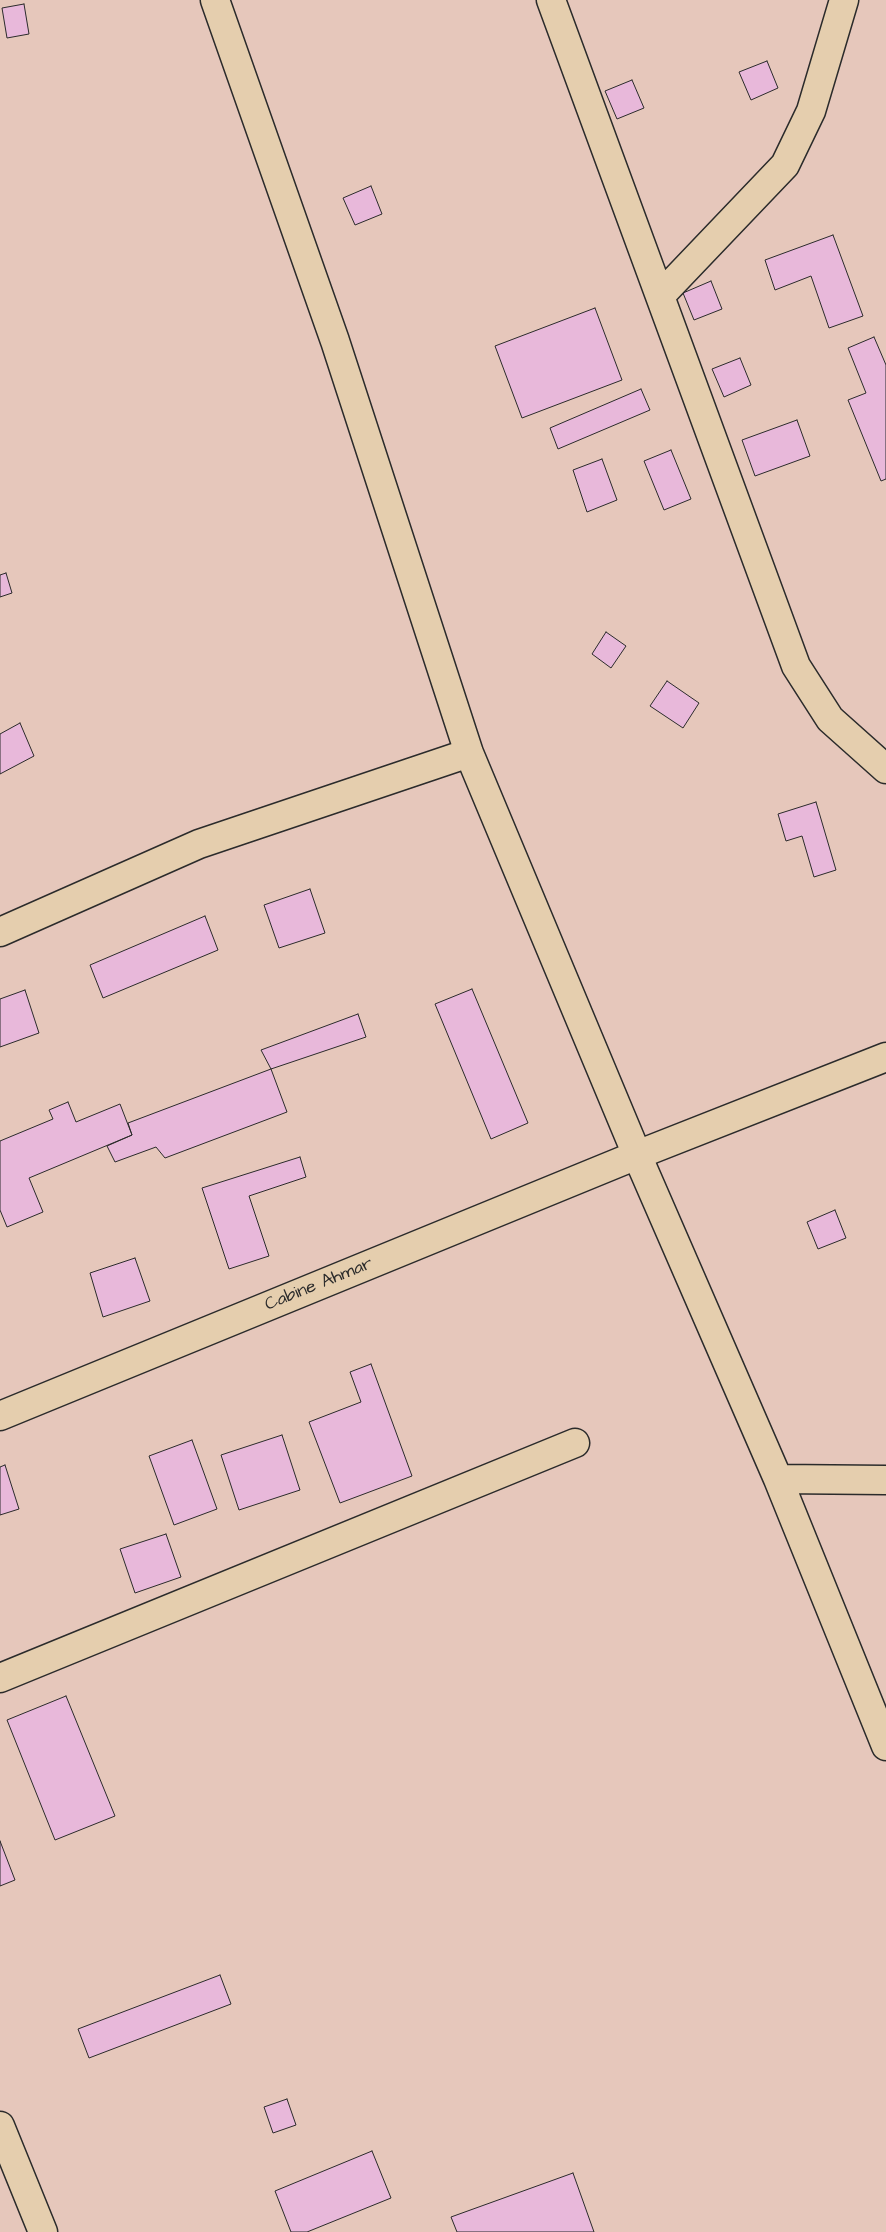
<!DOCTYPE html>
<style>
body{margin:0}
canvas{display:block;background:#e6c7bb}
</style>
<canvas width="886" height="2232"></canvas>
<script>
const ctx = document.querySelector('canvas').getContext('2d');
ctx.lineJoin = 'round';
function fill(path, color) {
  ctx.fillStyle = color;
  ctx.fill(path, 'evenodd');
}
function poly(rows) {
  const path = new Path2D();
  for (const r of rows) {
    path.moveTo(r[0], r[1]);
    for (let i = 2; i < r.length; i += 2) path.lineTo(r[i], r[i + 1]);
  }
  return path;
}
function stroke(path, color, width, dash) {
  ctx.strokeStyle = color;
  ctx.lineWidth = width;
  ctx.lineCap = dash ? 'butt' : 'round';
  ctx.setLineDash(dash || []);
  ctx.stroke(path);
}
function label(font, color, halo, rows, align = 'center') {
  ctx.font = font + ' "Architects Daughter",sans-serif';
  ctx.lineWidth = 4;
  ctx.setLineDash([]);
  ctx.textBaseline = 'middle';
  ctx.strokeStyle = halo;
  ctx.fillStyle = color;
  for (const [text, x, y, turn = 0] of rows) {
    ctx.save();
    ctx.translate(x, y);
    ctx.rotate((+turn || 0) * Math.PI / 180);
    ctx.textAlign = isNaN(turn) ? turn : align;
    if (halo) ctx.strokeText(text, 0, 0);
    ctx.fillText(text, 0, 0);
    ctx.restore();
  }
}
const building = poly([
 [24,4,29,34,7,38,2,8,24,4],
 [767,61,778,88,751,100,739,72,767,61],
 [632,80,644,108,617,119,605,91,632,80],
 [371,186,382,214,355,225,343,198,371,186],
 [833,235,863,316,829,328,811,276,775,290,765,260,833,235],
 [711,281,722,309,694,320,683,293,711,281],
 [595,308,622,380,522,418,495,346,595,308],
 [874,337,886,365,886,479,881,481,848,400,866,393,848,348,874,337],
 [740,358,751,385,724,397,712,369,740,358],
 [641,389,650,410,558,449,550,428,641,389],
 [797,420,810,456,755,476,742,440,797,420],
 [671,450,691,499,664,510,644,461,671,450],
 [602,459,617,500,587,512,573,470,602,459],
 [6,573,12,593,0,597,0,575,6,573],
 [606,632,626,646,611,668,592,654,606,632],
 [667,681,699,703,683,728,650,706,667,681],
 [20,723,34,756,0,774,0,734,20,723],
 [816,802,836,870,814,877,802,836,786,841,778,814,816,802],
 [310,889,325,933,279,948,264,905,310,889],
 [205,916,218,950,103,998,90,965,205,916],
 [472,989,528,1123,491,1139,435,1004,472,989],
 [25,990,39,1033,0,1047,0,999,25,990],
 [358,1014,366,1037,271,1069,261,1050,358,1014],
 [271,1069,287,1112,165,1158,156,1147,115,1162,107,1146,132,1135,128,1123,271,1069],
 [68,1102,76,1122,120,1104,132,1135,29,1178,43,1212,7,1227,0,1210,0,1141,53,1119,49,1110,68,1102],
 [300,1157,306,1177,249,1196,269,1256,229,1269,202,1188,300,1157],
 [835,1210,846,1238,818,1249,807,1222,835,1210],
 [135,1258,150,1301,103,1317,90,1273,135,1258],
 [371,1364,412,1476,340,1503,309,1422,361,1402,350,1372,371,1364],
 [282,1435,300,1490,239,1510,221,1455,282,1435],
 [192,1440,217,1509,174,1525,149,1456,192,1440],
 [5,1465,19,1509,0,1515,0,1467,5,1465],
 [166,1534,181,1577,135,1593,120,1549,166,1534],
 [66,1696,115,1816,55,1840,7,1720,66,1696],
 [0,1841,15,1880,0,1886,0,1841],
 [220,1975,231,2004,89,2058,78,2029,220,1975],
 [287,2099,296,2125,273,2133,264,2107,287,2099],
 [372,2151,391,2198,307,2232,291,2232,275,2191,372,2151],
 [573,2173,594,2232,457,2232,451,2217,573,2173]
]);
fill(building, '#e8b8da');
stroke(building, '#2b2b2b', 1);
const street = poly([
 [215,0,335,341,469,753,637,1155,778,1479,886,1746],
 [551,0,796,666,830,719,886,769],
 [660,296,785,165,811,111,844,0],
 [0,932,199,844,469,753],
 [0,1416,637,1155,886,1057],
 [778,1479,886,1480],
 [0,1678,575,1443],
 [0,2126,43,2232]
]);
stroke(street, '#2b2b2b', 31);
stroke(street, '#e5ceae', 28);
label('18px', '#2b2b2b', '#e5ceae', [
 ["Cabine Ahmar",319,1285,-22]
]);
</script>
